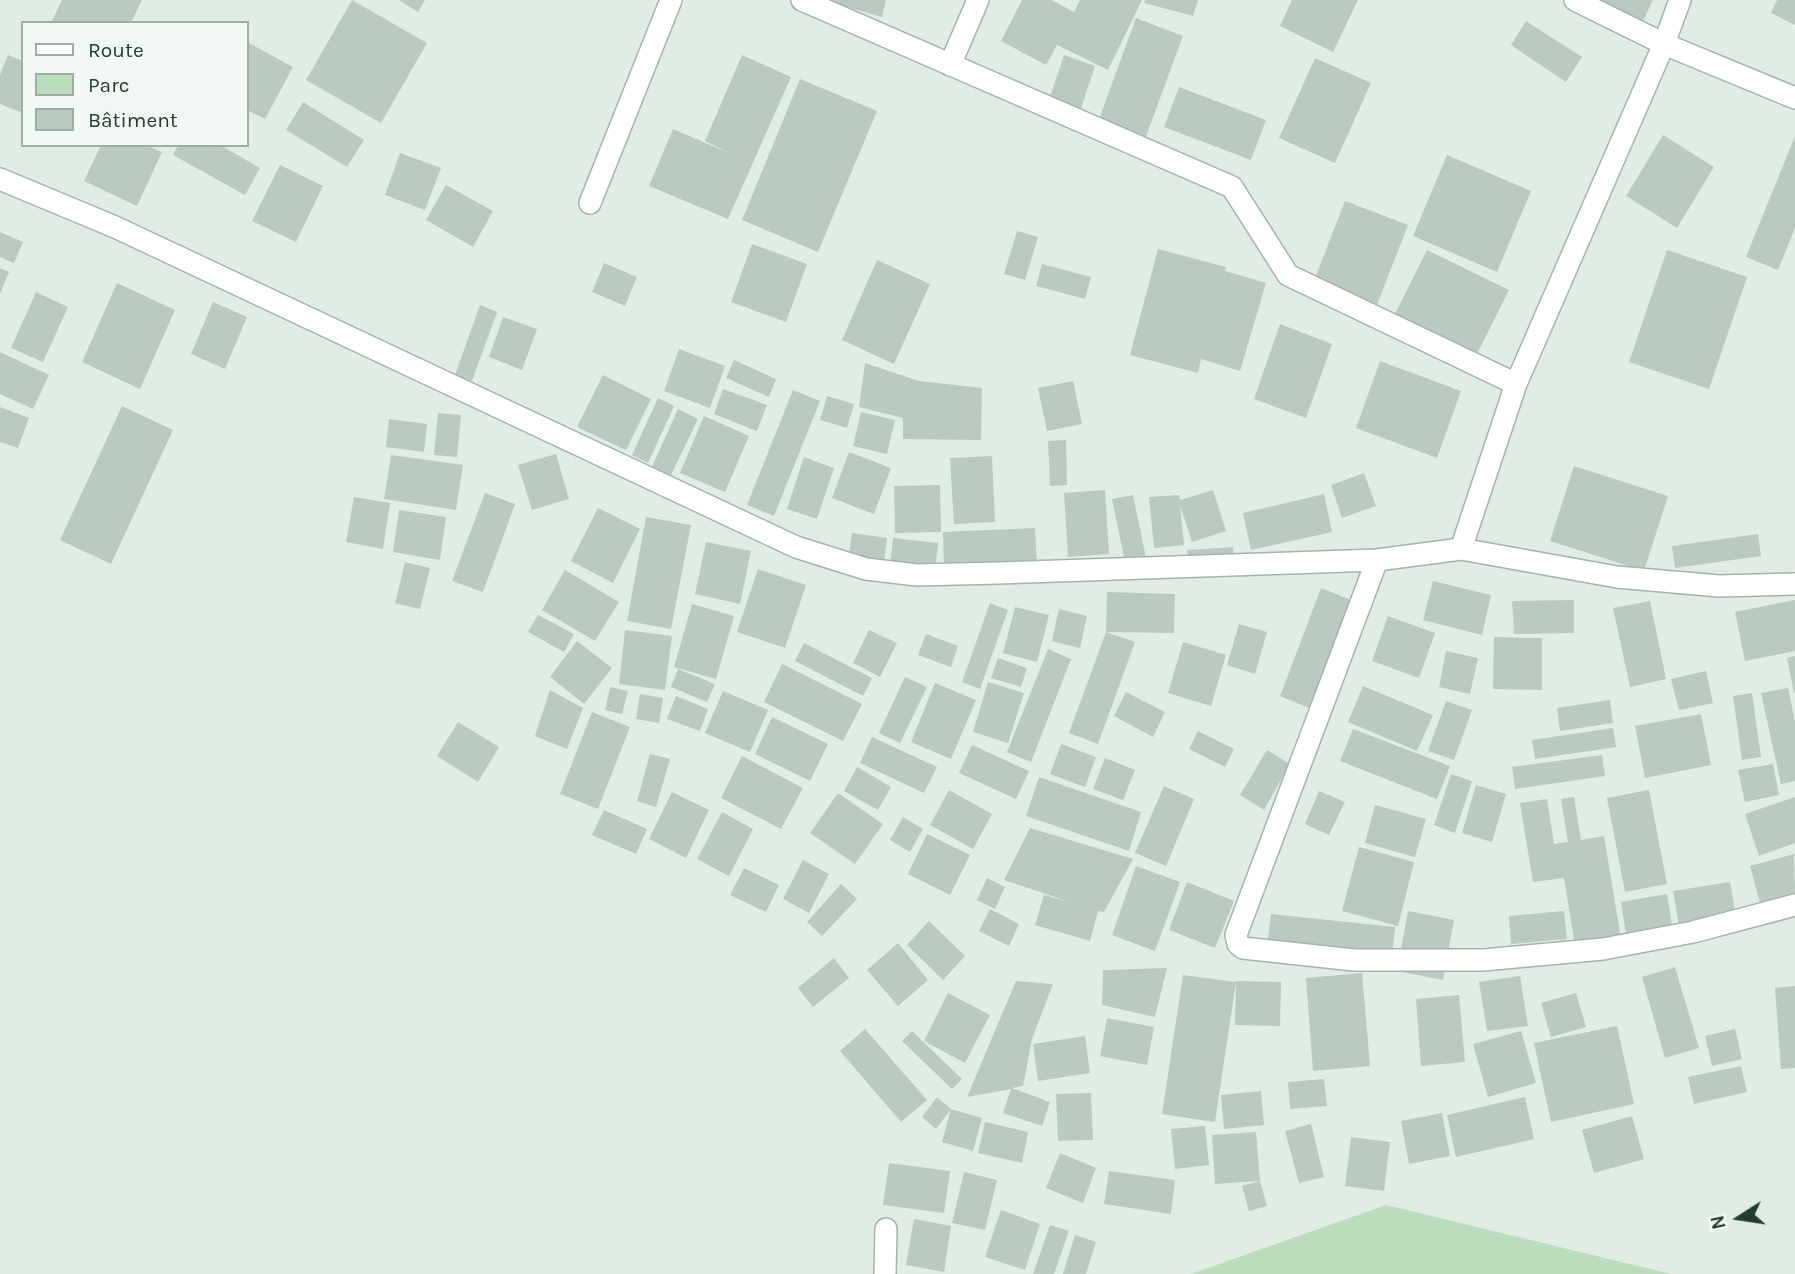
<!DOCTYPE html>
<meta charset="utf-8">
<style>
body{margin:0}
#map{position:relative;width:1795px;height:1274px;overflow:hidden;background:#e1ece5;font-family:Karla,sans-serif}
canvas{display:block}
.legend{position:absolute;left:21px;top:21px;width:228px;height:126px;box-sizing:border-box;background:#f2f8f4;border:2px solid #9fada6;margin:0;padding:9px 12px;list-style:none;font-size:21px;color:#223d30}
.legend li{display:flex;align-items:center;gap:14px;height:35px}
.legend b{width:35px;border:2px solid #9fada6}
.north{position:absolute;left:1704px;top:1183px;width:70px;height:70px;-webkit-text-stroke:5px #f2f8f4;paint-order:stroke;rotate:258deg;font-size:19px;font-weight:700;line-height:28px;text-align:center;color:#223d30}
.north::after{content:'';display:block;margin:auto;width:24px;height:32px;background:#223d30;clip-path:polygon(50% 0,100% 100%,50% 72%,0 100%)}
</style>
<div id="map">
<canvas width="1795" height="1274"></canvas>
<ul class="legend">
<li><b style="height:9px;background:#fff"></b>Route</li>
<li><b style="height:19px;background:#baddbc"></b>Parc</li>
<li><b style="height:19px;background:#bacac0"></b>Bâtiment</li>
</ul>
<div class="north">N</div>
</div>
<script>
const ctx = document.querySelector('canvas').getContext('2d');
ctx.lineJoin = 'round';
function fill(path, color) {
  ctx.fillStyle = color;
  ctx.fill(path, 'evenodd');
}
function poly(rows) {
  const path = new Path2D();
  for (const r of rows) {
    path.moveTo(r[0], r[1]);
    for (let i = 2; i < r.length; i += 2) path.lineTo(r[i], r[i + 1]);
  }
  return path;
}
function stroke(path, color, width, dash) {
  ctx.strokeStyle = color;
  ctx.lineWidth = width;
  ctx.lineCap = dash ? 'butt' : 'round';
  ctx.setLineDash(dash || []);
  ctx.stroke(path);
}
fill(poly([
 [1386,1205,1671,1274,1191,1274]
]), '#baddbc');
fill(poly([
 [62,0,142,0,131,23,51,23],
 [352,0,427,43,381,123,306,80],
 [399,0,425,0,418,12],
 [833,0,886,0,882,17,833,3],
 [1022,0,1051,0,1074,12,1080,0,1142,0,1108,70,1057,45,1046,65,1001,41],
 [1145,0,1198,0,1193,16,1144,3],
 [1292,0,1358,0,1333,52,1280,26],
 [1588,0,1653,0,1641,25],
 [1777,0,1795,0,1795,25,1771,13],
 [1136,18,1183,36,1145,139,1098,122],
 [1526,21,1582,57,1566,82,1511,45],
 [247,42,293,67,265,119,247,110],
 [8,55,23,61,23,113,0,104,0,75],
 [742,55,791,77,728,219,649,186,673,129,731,154,705,141],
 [1064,55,1095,66,1078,117,1047,106],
 [1315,58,1371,83,1335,163,1279,138],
 [800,79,877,111,818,252,742,220],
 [1179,87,1266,120,1251,160,1164,127],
 [303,102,364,140,347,167,286,130],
 [1663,135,1714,167,1677,228,1626,196],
 [1795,136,1795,228,1778,270,1746,257],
 [101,145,146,145,162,152,137,206,84,181],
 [178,145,220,145,260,168,245,195,173,155],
 [400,153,441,168,425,210,385,195],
 [1447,155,1531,191,1497,272,1413,236],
 [280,165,323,186,296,242,252,221],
 [446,185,493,211,473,247,426,220],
 [1345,201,1408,225,1375,310,1312,286],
 [1017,231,1038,237,1025,280,1004,274],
 [0,232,23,242,14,263,0,257],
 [752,244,807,264,786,322,731,302],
 [1158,249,1226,267,1225,271,1266,283,1240,371,1201,359,1198,373,1130,355],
 [1427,250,1509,290,1476,356,1394,316],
 [1667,250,1747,277,1709,389,1629,362],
 [877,260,930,284,894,364,842,340],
 [604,263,637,277,625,306,592,292],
 [1042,264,1091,277,1085,299,1036,286],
 [0,268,9,272,0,294],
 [117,283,175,310,140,389,82,362],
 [36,292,68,307,43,362,11,348],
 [213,302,247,317,225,369,191,354],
 [480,305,497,312,472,381,455,375],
 [503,317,537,329,522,370,489,357],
 [1280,324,1332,344,1306,418,1254,399],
 [679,349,725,366,710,408,664,391],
 [0,352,49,375,33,409,0,394],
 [734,360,776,379,769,397,726,378],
 [1380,361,1461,391,1437,458,1356,428],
 [865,363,919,381,982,388,981,440,903,439,903,418,859,407],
 [603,375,651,399,626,450,577,427],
 [1073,381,1082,424,1047,431,1038,388],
 [723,389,767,405,757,431,714,414],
 [793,390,820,401,774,516,747,505],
 [827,396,854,404,847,428,820,420],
 [658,398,674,406,648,463,632,455],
 [122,406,173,430,111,564,60,540],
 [0,407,29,418,18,448,0,442],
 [678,409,698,419,670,477,652,467],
 [861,412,895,420,887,454,853,446],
 [438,413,461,415,457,457,434,455],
 [704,416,749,436,725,492,680,473],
 [389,419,427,424,424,452,386,447],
 [1066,440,1067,485,1050,486,1048,441],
 [849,452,891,468,874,514,832,498],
 [556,454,569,499,532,510,518,465],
 [391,455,463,465,456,510,384,499],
 [992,456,995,522,954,524,950,458],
 [804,457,834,468,817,519,787,509],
 [1574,466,1668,496,1644,571,1550,541],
 [1364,473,1376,506,1342,518,1331,485],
 [940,485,941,532,895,533,894,486],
 [1105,490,1109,554,1068,557,1064,493],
 [1213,490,1226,531,1192,542,1180,505,1184,545,1154,548,1149,497,1179,495,1180,500],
 [485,493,515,504,483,592,452,581],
 [1324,494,1332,532,1251,550,1243,513],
 [1133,495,1146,558,1125,562,1112,499],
 [354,497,390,503,383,549,346,542],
 [598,508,640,529,613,583,571,561],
 [399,510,446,517,440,560,393,552],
 [646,517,691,525,671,629,627,621],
 [1035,528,1037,564,944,568,943,532],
 [852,533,887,538,882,575,847,570],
 [1758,534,1761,556,1675,568,1672,546],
 [893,538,938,543,934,582,889,577],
 [706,542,751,551,740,604,695,594],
 [1233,547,1234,568,1189,571,1187,550],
 [405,562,430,568,420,609,395,603],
 [758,569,806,585,785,648,737,632],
 [565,570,619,602,595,641,542,610],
 [1433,581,1491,595,1482,635,1423,620],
 [1321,588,1361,604,1319,712,1280,696],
 [1107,592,1175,594,1174,633,1106,632],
 [1574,600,1574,633,1514,634,1512,601],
 [1795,600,1795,651,1745,661,1735,612],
 [1650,601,1666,679,1630,687,1613,608],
 [990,603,1008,610,980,689,962,682],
 [692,604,734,616,716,679,674,667],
 [1015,607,1049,615,1037,662,1003,653],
 [1059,609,1087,616,1080,648,1052,641],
 [538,615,574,634,564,652,528,632],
 [1388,616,1435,633,1419,678,1372,661],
 [1239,624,1267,632,1255,674,1227,665],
 [625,630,672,636,665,690,619,684],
 [869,630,897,643,880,677,853,663],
 [1106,632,1135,642,1098,744,1069,733],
 [926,634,958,646,951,667,918,655],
 [1494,637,1542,638,1542,690,1493,689],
 [577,641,612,668,584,704,550,677],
 [1183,642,1226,655,1211,706,1168,693],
 [804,643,872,678,863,696,795,661],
 [1048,649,1071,659,1031,762,1007,752],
 [1446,651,1478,658,1470,694,1439,687],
 [1795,656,1795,692,1794,693,1787,658],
 [998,658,1027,668,1021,687,991,678],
 [782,664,862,704,843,741,764,702],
 [678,669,715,684,707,702,671,687],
 [1706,671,1713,703,1679,710,1671,679],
 [905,677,927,687,900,743,879,733],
 [988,682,1024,693,1008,743,973,732],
 [935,683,976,700,951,759,911,742],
 [1363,686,1433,715,1417,751,1348,722],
 [610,687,628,691,622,714,605,710],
 [1788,688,1795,721,1795,781,1781,784,1761,693],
 [550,690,583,708,567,749,535,736],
 [723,691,768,710,750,752,705,733],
 [1126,692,1165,712,1153,737,1114,716],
 [1752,693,1761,757,1742,760,1733,696],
 [640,694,663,698,659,723,636,719],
 [676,696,708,709,700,731,667,719],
 [1610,700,1613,723,1560,731,1557,708],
 [1446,701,1472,710,1454,760,1428,751],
 [592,712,630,727,598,809,560,794],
 [1701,714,1711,765,1645,778,1635,726],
 [772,717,828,744,810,781,755,754],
 [458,722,499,747,478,782,437,756],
 [1613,728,1616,747,1535,759,1532,740],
 [1353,729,1450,766,1437,799,1340,761],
 [1198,731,1234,749,1225,767,1189,749],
 [872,737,937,767,924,793,860,763],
 [1061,744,1096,757,1085,787,1050,774],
 [972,745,1029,771,1016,799,959,773],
 [1267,750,1290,764,1264,810,1240,795],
 [650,754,670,759,656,807,637,801],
 [1602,755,1605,776,1515,789,1512,767],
 [742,756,803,788,781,829,721,798],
 [1105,758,1135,770,1123,800,1093,789],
 [1773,764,1779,795,1745,802,1738,770],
 [857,767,891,787,878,810,844,791],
 [1451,774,1472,781,1455,833,1434,825],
 [1039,777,1141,812,1129,851,1026,816],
 [1476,785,1506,794,1492,842,1462,833],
 [1164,786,1194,799,1166,866,1135,853],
 [949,790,992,814,973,849,930,825],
 [1649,790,1667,884,1625,892,1607,798],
 [1319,791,1345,802,1329,835,1305,824],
 [672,792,709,810,686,858,649,839],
 [838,793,883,824,855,864,810,833],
 [1574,797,1581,840,1604,836,1621,939,1575,946,1564,878,1533,882,1520,803,1547,799,1554,844,1568,842,1561,799],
 [1795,797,1795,843,1759,856,1745,814],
 [1375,805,1426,819,1415,857,1365,843],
 [604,810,647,829,636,854,592,835],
 [722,812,753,829,729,876,697,859],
 [903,817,923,829,910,852,890,840],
 [1030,828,1133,859,1104,912,1098,911,1090,941,1035,925,1044,895,1070,902,1004,880],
 [927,834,970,855,950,895,908,874],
 [1359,847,1414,862,1398,926,1342,911],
 [1794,854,1795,894,1760,903,1750,866],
 [803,860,829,874,809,913,783,899],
 [1136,866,1180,882,1155,951,1112,935],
 [744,868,779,885,766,912,730,895],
 [987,878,1005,887,995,909,977,900],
 [1187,882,1234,901,1215,948,1169,930],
 [1730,882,1737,922,1680,932,1673,891],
 [841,884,857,899,822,936,807,922],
 [1667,894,1673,932,1627,940,1621,902],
 [990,909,1019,924,1009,946,979,931],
 [1408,911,1454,920,1443,980,1397,971],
 [1564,911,1567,939,1511,944,1509,916],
 [1271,914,1395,927,1391,967,1266,954],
 [929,921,965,956,943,980,907,945],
 [898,943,928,980,898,1006,867,970],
 [834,958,849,978,813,1007,798,988],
 [1675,967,1699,1048,1665,1058,1642,977],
 [1167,968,1155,1017,1102,1005,1103,970],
 [1362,973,1370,1066,1313,1071,1306,978],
 [1183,975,1236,982,1215,1122,1162,1114],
 [1520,976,1528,1026,1487,1031,1479,982],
 [1016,981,1053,984,1032,1039,1023,1086,1012,1088,1050,1102,1042,1126,1003,1113,1011,1089,967,1097],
 [1236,981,1281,982,1280,1026,1235,1025],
 [1795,986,1795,1068,1781,1069,1775,988],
 [948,993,990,1015,965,1063,924,1041],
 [1576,993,1586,1027,1551,1037,1541,1003],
 [1459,995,1465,1062,1421,1066,1416,999],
 [1107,1018,1154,1027,1147,1065,1100,1056],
 [1617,1026,1634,1104,1551,1122,1534,1043],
 [865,1029,927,1100,901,1122,840,1051],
 [1735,1029,1742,1059,1712,1066,1705,1036],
 [912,1031,962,1079,952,1089,902,1041],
 [1521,1031,1536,1083,1488,1097,1473,1044],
 [1085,1036,1090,1073,1038,1081,1033,1044],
 [1741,1066,1747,1092,1694,1104,1688,1077],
 [1324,1079,1327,1106,1290,1109,1288,1082],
 [1261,1091,1264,1125,1224,1129,1221,1095],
 [1091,1093,1093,1140,1058,1141,1056,1094],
 [937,1097,951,1109,982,1118,973,1151,942,1142,951,1109,936,1129,922,1117],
 [1525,1097,1534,1139,1456,1157,1447,1115],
 [1442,1113,1450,1156,1409,1164,1401,1121],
 [1632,1116,1644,1159,1594,1173,1582,1130],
 [985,1122,1028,1132,1022,1163,978,1153],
 [1311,1124,1324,1177,1299,1183,1285,1131],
 [1205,1126,1209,1165,1175,1169,1171,1129],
 [1256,1132,1260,1181,1215,1184,1212,1135],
 [1351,1137,1390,1142,1384,1191,1345,1186],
 [1060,1153,1096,1168,1083,1203,1046,1188],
 [889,1163,950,1171,944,1213,883,1205],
 [1109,1171,1175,1180,1171,1214,1104,1204],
 [964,1172,997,1180,985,1230,952,1223],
 [1260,1181,1267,1206,1249,1211,1242,1186],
 [1001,1210,1040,1224,1025,1270,985,1257],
 [914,1219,951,1226,944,1272,906,1265],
 [1050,1225,1069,1231,1054,1274,1033,1274],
 [1075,1235,1096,1242,1086,1274,1063,1274]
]), '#bacac0');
const minor = poly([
 [802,0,1232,187,1288,275,1516,384],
 [1575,0,1664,44,1795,98],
 [950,65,978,0],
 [0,179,115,227,796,547,866,569,917,575,999,573,1377,560,1461,549,1617,577,1719,586,1795,584],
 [590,203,671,0],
 [1461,549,1516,384,1664,44,1680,0],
 [1377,560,1236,935,1238,944,1243,948,1354,960,1483,960,1603,949,1693,932,1795,905],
 [885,1274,886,1229]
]);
stroke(minor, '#a4b4ab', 24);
stroke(minor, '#fff', 21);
</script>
